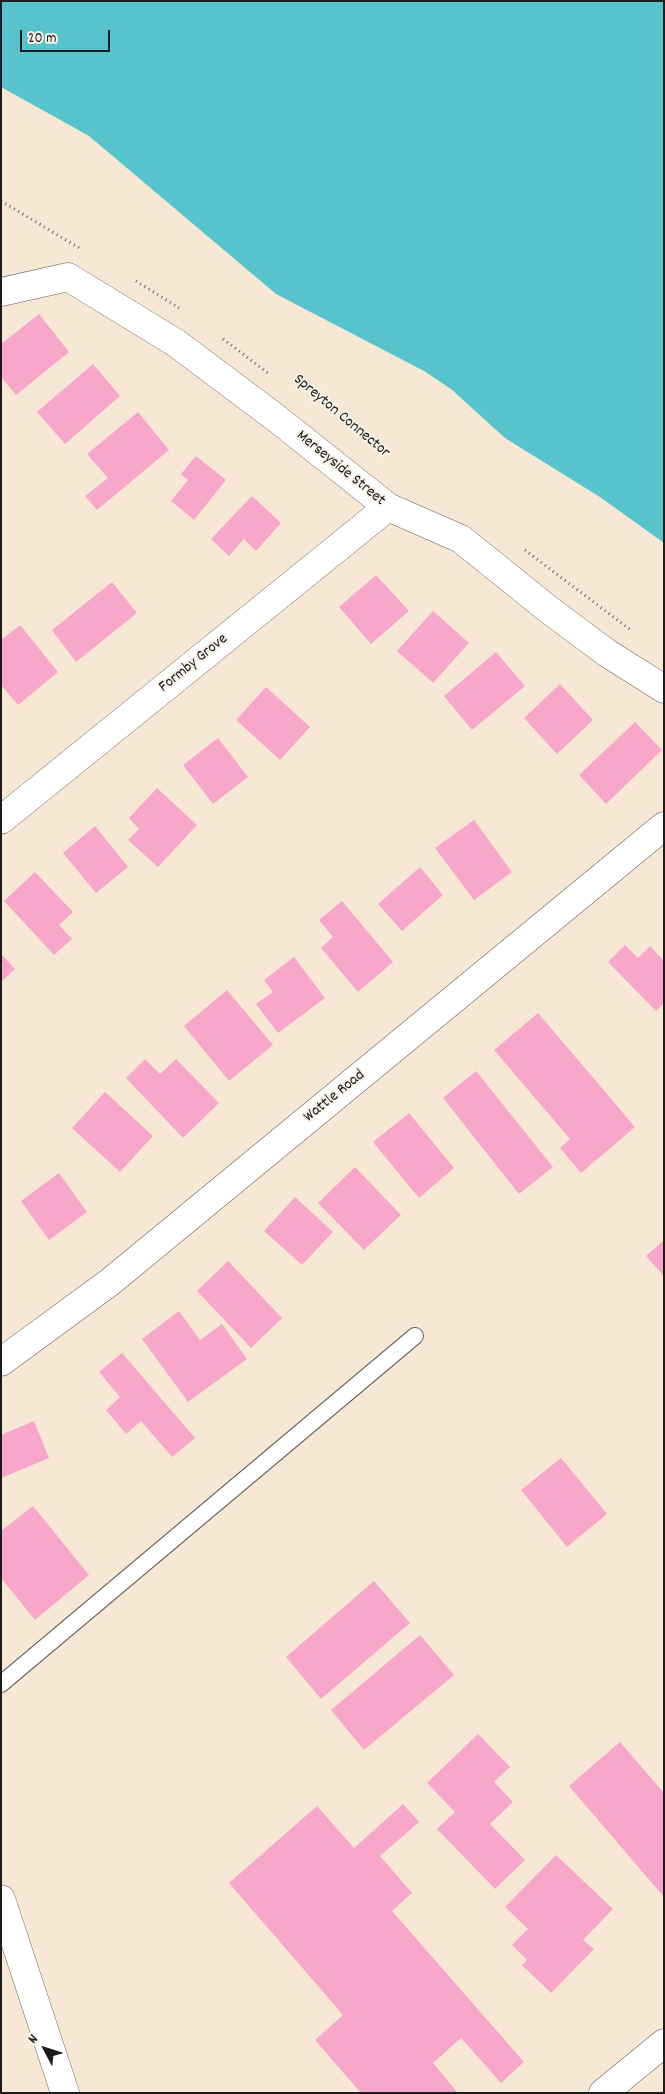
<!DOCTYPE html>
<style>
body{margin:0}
#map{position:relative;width:665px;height:2094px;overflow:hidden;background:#f6e8d5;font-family:Dekko,sans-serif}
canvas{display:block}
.frame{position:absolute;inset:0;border:2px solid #1c1c1c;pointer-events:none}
.north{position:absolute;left:20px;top:2024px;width:50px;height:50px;-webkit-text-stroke:4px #f7f3e8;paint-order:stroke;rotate:310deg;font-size:14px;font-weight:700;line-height:20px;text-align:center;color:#1c1c1c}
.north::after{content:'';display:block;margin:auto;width:18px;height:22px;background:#1c1c1c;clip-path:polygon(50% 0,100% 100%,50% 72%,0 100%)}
.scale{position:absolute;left:20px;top:30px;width:90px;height:22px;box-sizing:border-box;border:2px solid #1c1c1c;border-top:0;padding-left:6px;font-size:15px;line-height:18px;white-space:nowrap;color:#1c1c1c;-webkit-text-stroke:4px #f7f3e8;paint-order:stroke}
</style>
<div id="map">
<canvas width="665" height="2094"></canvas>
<div class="frame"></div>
<div class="north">N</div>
<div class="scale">20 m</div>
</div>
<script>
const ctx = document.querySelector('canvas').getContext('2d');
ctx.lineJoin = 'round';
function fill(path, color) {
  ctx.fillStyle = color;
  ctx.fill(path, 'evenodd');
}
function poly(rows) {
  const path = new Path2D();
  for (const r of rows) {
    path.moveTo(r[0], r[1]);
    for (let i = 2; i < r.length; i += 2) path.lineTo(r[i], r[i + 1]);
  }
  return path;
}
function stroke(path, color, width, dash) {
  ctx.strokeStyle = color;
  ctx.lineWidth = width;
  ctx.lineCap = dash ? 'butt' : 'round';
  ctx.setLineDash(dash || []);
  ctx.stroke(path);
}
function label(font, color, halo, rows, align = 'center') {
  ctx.font = font + ' Dekko,sans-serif';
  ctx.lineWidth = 4;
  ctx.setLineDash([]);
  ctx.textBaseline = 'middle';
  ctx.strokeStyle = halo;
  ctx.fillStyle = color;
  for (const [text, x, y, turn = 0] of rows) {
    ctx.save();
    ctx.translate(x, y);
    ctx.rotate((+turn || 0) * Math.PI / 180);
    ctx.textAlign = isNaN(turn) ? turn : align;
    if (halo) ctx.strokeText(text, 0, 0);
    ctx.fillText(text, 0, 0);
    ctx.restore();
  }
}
fill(poly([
 [1,1,664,1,664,543,600,497,505,438,451,389,424,371,276,294,89,136,1,87]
]), '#57c4cd');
fill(poly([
 [39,314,69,352,16,395,1,377,1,344],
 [93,364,120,396,65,444,37,412],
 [138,412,169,450,97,510,85,496,108,478,87,454],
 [196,456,226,480,194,520,171,501,188,480,181,474],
 [252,496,281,523,256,551,244,539,229,556,211,539],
 [376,575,409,611,371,644,339,607],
 [112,582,137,613,76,662,52,630],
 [433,611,469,643,433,683,397,651],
 [20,625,58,672,18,705,1,685,1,640],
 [496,652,525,686,472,730,444,696],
 [560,684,593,720,557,754,524,718],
 [266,687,310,727,280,760,236,720],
 [635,722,662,750,606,804,579,775],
 [218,738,248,777,213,804,183,765],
 [157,788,197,825,158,867,128,840,139,829,129,818],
 [474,820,512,872,474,900,435,848],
 [95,826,128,867,96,893,63,853],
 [420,867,443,895,402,931,378,904],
 [35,872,73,912,59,925,72,939,54,955,4,901],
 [342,901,393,962,358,992,321,948,333,937,319,920],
 [625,945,638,958,650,946,664,961,664,1003,656,1011,608,962],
 [1,954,15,969,1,982],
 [294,957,325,998,278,1033,256,1004,273,992,264,980],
 [227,990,273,1045,229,1081,184,1026],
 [538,1013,635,1127,581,1173,560,1148,570,1139,494,1050],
 [145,1059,160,1074,176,1059,219,1103,183,1138,126,1078],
 [476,1071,553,1167,519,1194,443,1098],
 [105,1092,153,1136,120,1172,72,1128],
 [409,1113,454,1168,419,1198,373,1142],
 [355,1167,401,1215,364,1250,318,1203],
 [59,1173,87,1212,49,1240,21,1201],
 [295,1197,333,1232,302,1265,264,1231],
 [664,1240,664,1276,646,1256],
 [228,1261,282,1318,251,1348,197,1291],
 [179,1311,200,1340,222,1324,247,1359,188,1402,142,1339],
 [122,1353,195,1438,172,1457,141,1421,126,1434,106,1410,120,1397,99,1372],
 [34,1421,49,1458,1,1478,1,1435],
 [561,1458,607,1514,567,1547,521,1490],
 [33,1506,89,1575,35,1620,1,1578,1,1531],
 [374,1581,410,1623,321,1699,286,1657],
 [420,1635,454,1675,364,1750,331,1710],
 [478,1734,510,1767,494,1782,513,1802,490,1824,525,1860,495,1889,437,1829,455,1812,427,1783],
 [620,1742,664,1793,664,1897,569,1786],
 [403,1804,419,1822,380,1856,412,1893,392,1911,524,2062,501,2083,461,2038,433,2063,458,2093,361,2093,315,2040,343,2015,229,1883,317,1806,354,1848],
 [556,1855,613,1909,583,1940,594,1949,551,1993,522,1965,527,1960,512,1945,528,1929,505,1907]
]), '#f8a7cb');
const lane = poly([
 [1,1684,415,1336]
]);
const street = poly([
 [1,292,68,277,176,343,276,418,388,507,461,539,548,609,607,653,664,689],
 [1,820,388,507],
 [1,1362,110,1282,664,826],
 [603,2093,664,2043]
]);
const secondary = poly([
 [1,1899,65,2093]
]);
stroke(lane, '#68635d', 18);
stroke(street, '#68635d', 29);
stroke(secondary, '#68635d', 29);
stroke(poly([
 [1,201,81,249],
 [136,281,179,308],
 [223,339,268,373],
 [525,550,632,631]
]), '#68635d', 3, [1, 4]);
stroke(lane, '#fff', 16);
stroke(street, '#fff', 28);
stroke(secondary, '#fff', 28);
label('16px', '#1c1c1c', '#f7f3e8', [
 ["Spreyton Connector",341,417,40],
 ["Merseyside Street",340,469,39],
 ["Formby Grove",194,664,-39],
 ["Wattle Road",335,1097,-39]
]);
</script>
